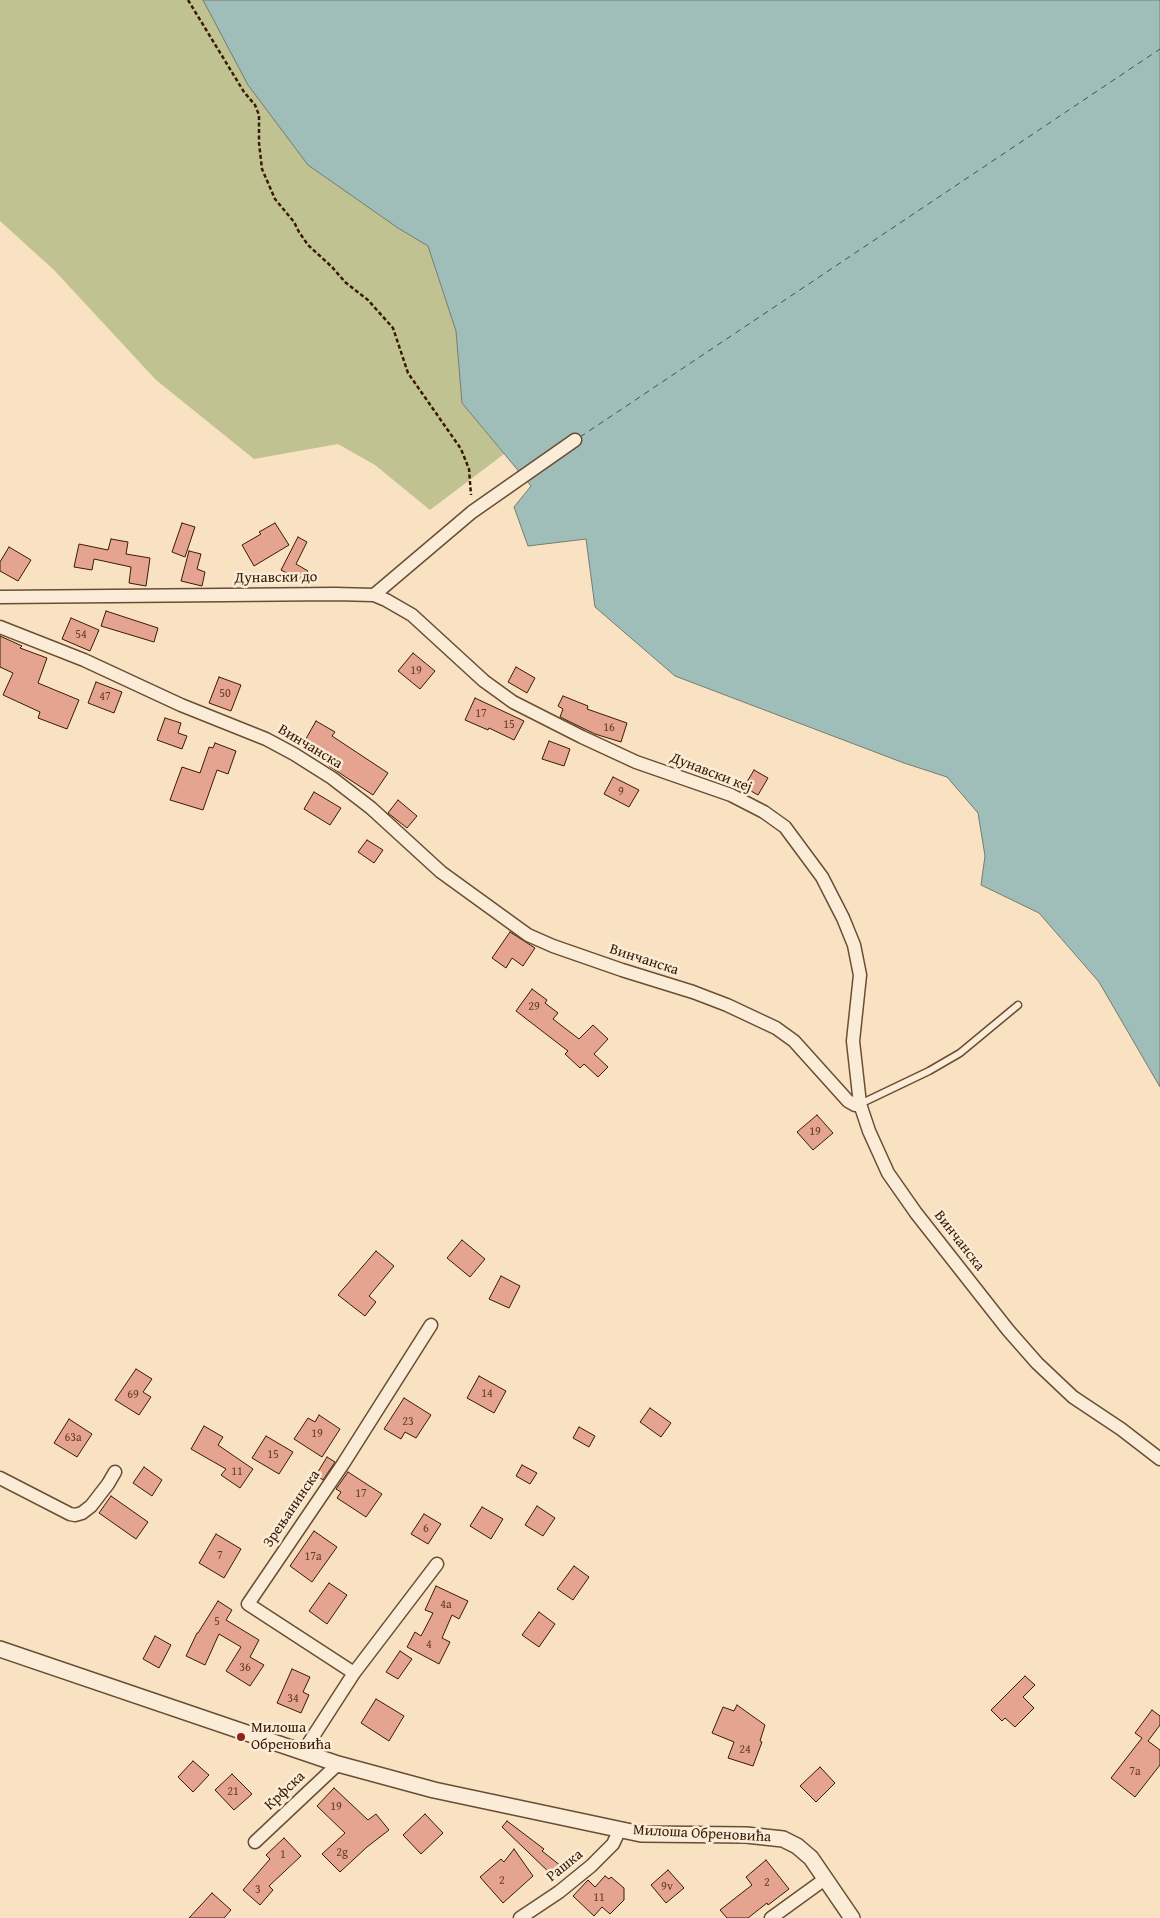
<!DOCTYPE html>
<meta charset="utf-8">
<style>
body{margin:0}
canvas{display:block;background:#f9e2c1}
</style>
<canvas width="1160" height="1918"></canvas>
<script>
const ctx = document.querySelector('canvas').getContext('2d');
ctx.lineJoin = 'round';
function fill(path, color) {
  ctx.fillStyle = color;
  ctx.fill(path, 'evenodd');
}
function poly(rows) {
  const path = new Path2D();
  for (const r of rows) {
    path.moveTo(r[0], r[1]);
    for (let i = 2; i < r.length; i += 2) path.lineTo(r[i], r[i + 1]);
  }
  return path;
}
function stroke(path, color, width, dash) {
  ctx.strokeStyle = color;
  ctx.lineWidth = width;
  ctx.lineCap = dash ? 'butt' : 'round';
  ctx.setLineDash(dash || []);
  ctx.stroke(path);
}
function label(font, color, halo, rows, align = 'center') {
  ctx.font = font + ' "Gentium Book Plus",serif';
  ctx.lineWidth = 5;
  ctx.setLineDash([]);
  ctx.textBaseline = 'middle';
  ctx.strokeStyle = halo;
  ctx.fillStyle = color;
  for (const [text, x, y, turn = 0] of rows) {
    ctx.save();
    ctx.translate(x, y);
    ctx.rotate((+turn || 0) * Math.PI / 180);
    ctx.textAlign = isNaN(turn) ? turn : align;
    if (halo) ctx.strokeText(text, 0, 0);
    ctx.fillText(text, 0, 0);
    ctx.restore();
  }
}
fill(poly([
 [0,0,205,0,428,246,456,331,462,403,504,454,430,510,375,465,338,444,254,459,156,380,54,270,0,221]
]), '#c0c291');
const water = poly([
 [203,0,1160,0,1160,1087,1099,982,1039,913,981,885,985,856,978,813,947,777,904,763,675,676,595,607,586,539,528,546,514,507,531,486,462,403,456,331,428,246,398,228,308,165,248,85,203,0]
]);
fill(water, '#9fbdb9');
stroke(water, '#767c71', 1);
stroke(poly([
 [580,437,1160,49]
]), '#584c3b', 1, [6, 5]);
const building = poly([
 [182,523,195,527,185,557,172,552,182,523],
 [275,523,289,545,254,566,242,545,261,534,259,532,275,523],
 [298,537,307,542,296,564,308,571,302,581,281,570,298,537],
 [111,539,128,542,126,554,150,558,146,586,129,583,131,567,94,559,92,570,74,567,79,544,108,550,111,539],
 [9,547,31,560,18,581,0,571,0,562,9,547],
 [189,551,201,554,197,569,205,572,202,586,181,581,189,551],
 [106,611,158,628,154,642,101,626,106,611],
 [71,618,99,630,90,651,62,639,71,618],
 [0,636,22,646,20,648,47,658,38,683,79,700,67,729,38,718,40,712,3,695,13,673,0,667,0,636],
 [413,653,435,671,420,689,398,671,413,653],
 [516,667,535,678,527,693,508,682,516,667],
 [219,677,241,685,231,711,209,703,219,677],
 [96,682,122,692,114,713,88,703,96,682],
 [563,696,588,706,587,709,627,723,621,742,595,734,560,717,563,709,558,706,563,696],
 [475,698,524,721,514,740,489,728,488,730,465,720,475,698],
 [165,718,181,723,178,733,187,736,182,749,157,740,165,718],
 [316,721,335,732,332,736,388,773,373,795,329,766,332,762,303,744,316,721],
 [549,741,570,749,564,766,542,759,549,741],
 [215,743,236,751,228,774,217,770,203,810,170,800,182,767,200,773,209,747,213,748,215,743],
 [754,770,768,778,758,795,744,787,754,770],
 [613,777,639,790,629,807,604,794,613,777],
 [314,792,341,808,330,825,304,809,314,792],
 [398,800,417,816,407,828,388,813,398,800],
 [367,840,383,850,374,863,358,852,367,840],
 [510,932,535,948,523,966,512,958,506,968,492,958,510,932],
 [532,989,547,1000,545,1003,558,1013,553,1019,579,1039,593,1025,608,1039,594,1054,608,1067,598,1077,584,1064,580,1068,565,1054,568,1051,516,1011,532,989],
 [817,1115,833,1133,813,1150,797,1132,817,1115],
 [462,1240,485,1259,470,1277,447,1258,462,1240],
 [376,1251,394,1266,369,1296,376,1302,365,1316,338,1295,376,1251],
 [501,1276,520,1286,509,1308,489,1299,501,1276],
 [136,1369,152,1379,143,1392,151,1397,139,1415,115,1400,136,1369],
 [479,1376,506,1391,494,1413,467,1398,479,1376],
 [404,1398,431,1415,416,1438,405,1432,401,1439,384,1429,404,1398],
 [650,1408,671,1423,661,1437,640,1422,650,1408],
 [319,1415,340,1429,322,1457,294,1439,308,1418,315,1422,319,1415],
 [69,1419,92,1434,77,1457,54,1443,69,1419],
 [204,1426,223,1437,218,1445,253,1469,240,1488,221,1475,226,1469,191,1449,204,1426],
 [579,1427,595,1436,589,1447,573,1438,579,1427],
 [266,1436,293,1452,279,1474,252,1458,266,1436],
 [327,1457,335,1462,323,1480,316,1475,327,1457],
 [522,1465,537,1473,530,1484,516,1476,522,1465],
 [144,1467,162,1480,152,1496,133,1483,144,1467],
 [348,1472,382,1494,366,1517,337,1498,341,1492,336,1489,348,1472],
 [111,1496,148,1522,136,1539,99,1513,111,1496],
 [537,1506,555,1518,543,1536,525,1525,537,1506],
 [482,1507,503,1519,491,1539,470,1526,482,1507],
 [424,1514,441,1524,428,1544,411,1534,424,1514],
 [314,1531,337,1547,312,1582,290,1566,314,1531],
 [216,1534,241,1549,224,1578,199,1563,216,1534],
 [574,1566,589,1577,573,1600,557,1589,574,1566],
 [329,1583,347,1595,327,1624,309,1611,329,1583],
 [436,1586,468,1601,459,1619,452,1615,442,1638,450,1642,439,1664,407,1647,415,1632,421,1636,433,1613,425,1610,436,1586],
 [218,1601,232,1610,226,1620,259,1640,250,1657,264,1665,250,1686,226,1671,241,1647,219,1634,205,1665,186,1656,197,1633,198,1633,218,1601],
 [539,1612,555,1624,539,1647,522,1635,539,1612],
 [155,1636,171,1645,159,1668,143,1659,155,1636],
 [400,1651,412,1659,398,1679,386,1672,400,1651],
 [292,1669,310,1677,303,1692,309,1695,301,1713,277,1703,292,1669],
 [1025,1676,1035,1685,1023,1697,1034,1708,1015,1727,1005,1718,1002,1721,991,1710,1025,1676],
 [376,1699,404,1716,389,1741,361,1723,376,1699],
 [737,1705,765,1725,760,1741,762,1742,753,1766,728,1758,734,1742,712,1733,723,1707,734,1711,737,1705],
 [1152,1710,1160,1716,1160,1725,1148,1741,1160,1750,1160,1765,1135,1797,1111,1778,1142,1738,1135,1733,1152,1710],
 [193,1761,209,1775,193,1792,178,1777,193,1761],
 [820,1767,835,1783,816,1802,800,1786,820,1767],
 [232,1774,252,1794,234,1810,215,1790,232,1774],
 [334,1788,368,1820,376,1814,389,1830,367,1847,340,1872,322,1854,345,1833,317,1806,334,1788],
 [425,1814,443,1833,421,1854,403,1835,425,1814],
 [507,1821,544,1849,542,1851,561,1866,553,1876,502,1827,507,1821],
 [284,1838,301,1856,269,1886,273,1890,260,1905,243,1890,270,1859,266,1855,284,1838],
 [514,1849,533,1876,503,1903,480,1877,501,1859,504,1862,514,1849],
 [766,1860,789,1889,768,1905,767,1903,748,1918,727,1918,720,1910,752,1885,746,1877,766,1860],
 [668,1870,684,1888,666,1903,651,1885,668,1870],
 [605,1876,609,1879,611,1877,624,1888,624,1900,610,1914,602,1907,594,1916,573,1896,588,1880,595,1887,605,1876],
 [212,1893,231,1910,224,1918,189,1918,212,1893]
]);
fill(building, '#e4a48f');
stroke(building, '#391b05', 1);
const service = poly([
 [860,1104,929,1071,960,1053,1018,1005]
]);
const minor = poly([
 [374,595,386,600,412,615,484,681,513,702,582,737,636,762,731,795,764,812,785,827,822,877,843,918,854,945,860,975,853,1041,860,1104,869,1131,888,1173,916,1213,1008,1330,1037,1363,1073,1397,1121,1429,1160,1459],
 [0,597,335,594,374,595,472,512,575,440],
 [0,627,84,660,181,705,266,739,294,754,332,778,371,808,441,872,528,935,553,946,622,970,693,992,727,1005,776,1028,794,1041,848,1101,855,1105,860,1104],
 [0,1478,70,1514,75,1515,82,1513,91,1506,108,1484,115,1472],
 [354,1673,248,1604,343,1464,431,1325],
 [303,1752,354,1673,437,1564],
 [255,1842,338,1764],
 [520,1918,559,1892,591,1866,613,1844,620,1829],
 [771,1918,825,1879]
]);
const tertiary = poly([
 [0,1649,338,1764,434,1790,641,1834,746,1835,783,1839,797,1846,811,1858,852,1918]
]);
stroke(service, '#694d34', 9);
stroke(minor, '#694d34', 15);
stroke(tertiary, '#694d34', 18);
stroke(poly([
 [188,0,244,92,255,105,259,115,259,143,262,169,275,199,294,222,299,232,308,245,332,267,345,282,368,300,393,328,408,373,461,449,469,469,471,495]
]), '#391b05', 2.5, [4, 2.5]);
stroke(service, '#fbecd7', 6);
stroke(minor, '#fbecd7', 12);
stroke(tertiary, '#fbecd7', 15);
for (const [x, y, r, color] of [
 [241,1737,5,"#8f2418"]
]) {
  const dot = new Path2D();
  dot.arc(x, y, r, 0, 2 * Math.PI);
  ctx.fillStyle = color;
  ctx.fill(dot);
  stroke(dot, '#fbecd7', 2);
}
label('12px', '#643d28', null, [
 ["54",81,635],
 ["19",416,671],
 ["50",225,694],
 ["47",105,697],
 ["17",481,714],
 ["15",509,725],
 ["16",609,728],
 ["9",621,792],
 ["29",534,1007],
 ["19",815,1132],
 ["14",487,1394],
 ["69",133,1395],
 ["23",408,1422],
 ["19",317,1434],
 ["63a",73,1438],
 ["15",273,1455],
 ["11",237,1472],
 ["17",361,1494],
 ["6",426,1529],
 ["7",220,1556],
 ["17a",313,1557],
 ["4a",446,1605],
 ["5",217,1622],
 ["4",429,1645],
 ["36",245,1668],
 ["34",293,1699],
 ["24",745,1750],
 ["7a",1135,1772],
 ["21",233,1792],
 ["19",336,1807],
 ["2g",342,1853],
 ["1",283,1855],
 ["2",502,1881],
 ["2",767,1883],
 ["9v",667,1887],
 ["3",258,1890],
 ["11",599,1898]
]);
label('15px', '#391b05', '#fbecd7', [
 ["Дунавски до",276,578,-1],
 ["Винчанска",310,747,31],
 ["Дунавски кеј",711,773,21],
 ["Винчанска",644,960,18],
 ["Винчанска",959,1241,52],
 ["Зрењанинска",292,1509,-56],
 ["Крфска",285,1791,-43],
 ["Милоша Обреновића",702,1834,3],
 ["Рашка",565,1866,-39]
]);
label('15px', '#391b05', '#fbecd7', [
 ["Милоша",251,1728],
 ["Обреновића",251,1745]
], 'left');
</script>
